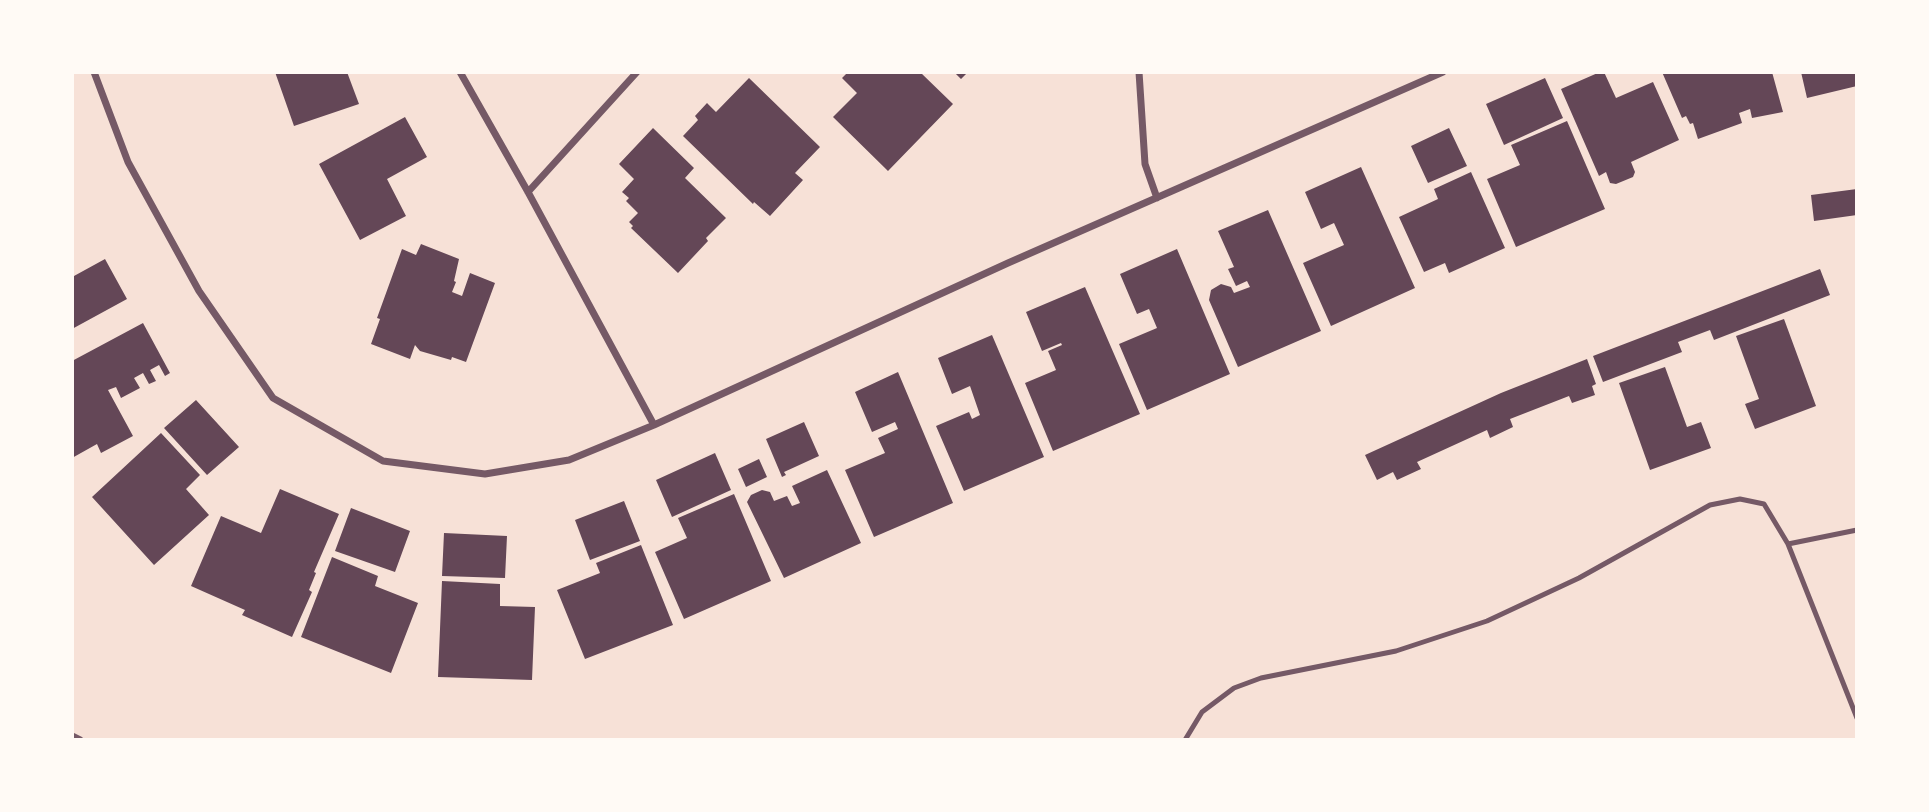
<!DOCTYPE html>
<style>
body{margin:0}
#map{position:relative;width:1929px;height:812px;overflow:hidden;background:#f7e1d7;font-family:Barlow,sans-serif}
canvas{display:block}
.frame{position:absolute;inset:0;border:74px solid #fffaf5;pointer-events:none}
</style>
<div id="map">
<canvas width="1929" height="812"></canvas>
<div class="frame"></div>
</div>
<script>
const ctx = document.querySelector('canvas').getContext('2d');
ctx.lineJoin = 'round';
function fill(path, color) {
  ctx.fillStyle = color;
  ctx.fill(path, 'evenodd');
}
function poly(rows) {
  const path = new Path2D();
  for (const r of rows) {
    path.moveTo(r[0], r[1]);
    for (let i = 2; i < r.length; i += 2) path.lineTo(r[i], r[i + 1]);
  }
  return path;
}
function stroke(path, color, width, dash) {
  ctx.strokeStyle = color;
  ctx.lineWidth = width;
  ctx.lineCap = dash ? 'butt' : 'round';
  ctx.setLineDash(dash || []);
  ctx.stroke(path);
}
fill(poly([
 [275,72,347,72,359,104,294,126],
 [848,72,920,72,953,104,888,171,833,117,857,93,842,78],
 [954,72,968,72,961,79],
 [1600,72,1604,72,1616,98,1653,82,1679,140,1631,162,1635,172,1633,177,1616,184,1610,183,1606,172,1599,176,1561,89],
 [1662,72,1772,72,1783,112,1752,118,1750,109,1739,113,1742,123,1698,139,1693,123,1690,124,1686,116,1682,118],
 [1801,72,1857,72,1857,86,1807,98],
 [749,78,820,147,795,173,803,180,770,216,754,202,753,204,683,136,698,120,695,116,707,103,716,112],
 [1545,78,1563,118,1504,145,1486,104],
 [405,117,427,157,387,179,406,216,360,240,319,164],
 [1567,121,1605,209,1516,247,1487,179,1520,165,1511,145],
 [653,128,694,168,685,178,726,218,706,238,708,241,678,273,631,228,633,226,629,222,638,213,626,201,629,198,622,192,634,179,619,164],
 [1449,128,1467,166,1428,183,1411,146],
 [1361,167,1415,288,1331,326,1303,263,1344,245,1334,223,1321,229,1305,192],
 [1471,172,1505,248,1449,273,1445,263,1424,272,1399,217,1438,199,1434,189],
 [1857,189,1857,215,1814,221,1811,195],
 [1268,210,1321,331,1238,367,1209,300,1211,290,1221,284,1231,287,1234,293,1250,287,1247,281,1236,286,1228,269,1234,267,1218,231],
 [421,244,459,259,454,281,456,282,452,292,462,296,470,273,495,283,466,362,452,357,451,360,420,351,415,345,410,359,371,344,380,319,377,318,402,249,416,255],
 [1177,249,1230,374,1147,410,1119,344,1157,328,1149,309,1137,314,1120,274],
 [105,259,127,299,72,329,72,272,74,276],
 [1820,269,1830,295,1714,340,1710,330,1678,342,1682,352,1603,382,1593,356],
 [1085,287,1140,414,1053,451,1025,383,1056,370,1048,351,1062,345,1061,343,1042,351,1026,312],
 [1784,319,1816,406,1755,429,1745,404,1759,399,1736,336],
 [143,323,170,373,165,376,159,365,150,370,156,381,149,384,143,373,134,378,140,388,121,398,116,387,108,390,133,436,101,453,97,444,72,458,72,361],
 [992,335,1044,457,964,491,936,426,969,412,972,419,980,415,970,386,952,394,938,358],
 [1587,359,1596,384,1592,386,1595,395,1572,403,1569,396,1510,419,1513,427,1490,438,1487,430,1417,462,1421,469,1397,480,1393,472,1377,480,1365,455,1501,393],
 [1665,367,1687,427,1701,422,1711,448,1650,470,1619,383],
 [898,372,953,503,874,537,845,470,885,453,878,438,898,429,895,422,872,432,855,392],
 [196,400,239,447,207,475,164,428],
 [804,422,819,456,784,472,786,475,782,477,766,439],
 [161,433,200,475,186,489,209,515,154,565,92,497],
 [715,453,731,490,672,517,656,480],
 [759,459,767,477,746,487,738,469],
 [827,470,861,543,784,578,747,502,751,495,762,490,770,492,774,501,787,496,792,506,800,503,792,486],
 [280,489,339,514,314,572,316,573,309,590,312,592,292,637,242,615,245,610,191,586,221,516,261,533],
 [734,494,771,581,684,619,655,552,687,538,678,518],
 [624,501,640,541,590,560,575,520],
 [351,508,410,531,395,572,335,551],
 [444,533,507,536,505,578,442,576],
 [641,545,673,625,585,659,557,590,600,573,596,563],
 [332,557,378,576,375,586,418,603,391,673,301,637],
 [442,581,500,584,500,606,535,607,532,680,438,677]
]), '#644757');
stroke(poly([
 [1788,544,1857,530],
 [1185,740,1202,712,1234,688,1261,678,1396,651,1487,621,1579,578,1710,505,1740,499,1764,504,1788,544,1857,718]
]), '#755966', 5);
stroke(poly([
 [94,72,128,162,199,291,273,398,383,461,485,474,569,460,654,425,1008,263,1443,72],
 [460,72,528,192,654,425],
 [1139,72,1145,164,1157,198],
 [528,192,637,72],
 [72,736,80,740]
]), '#755966', 7);
</script>
